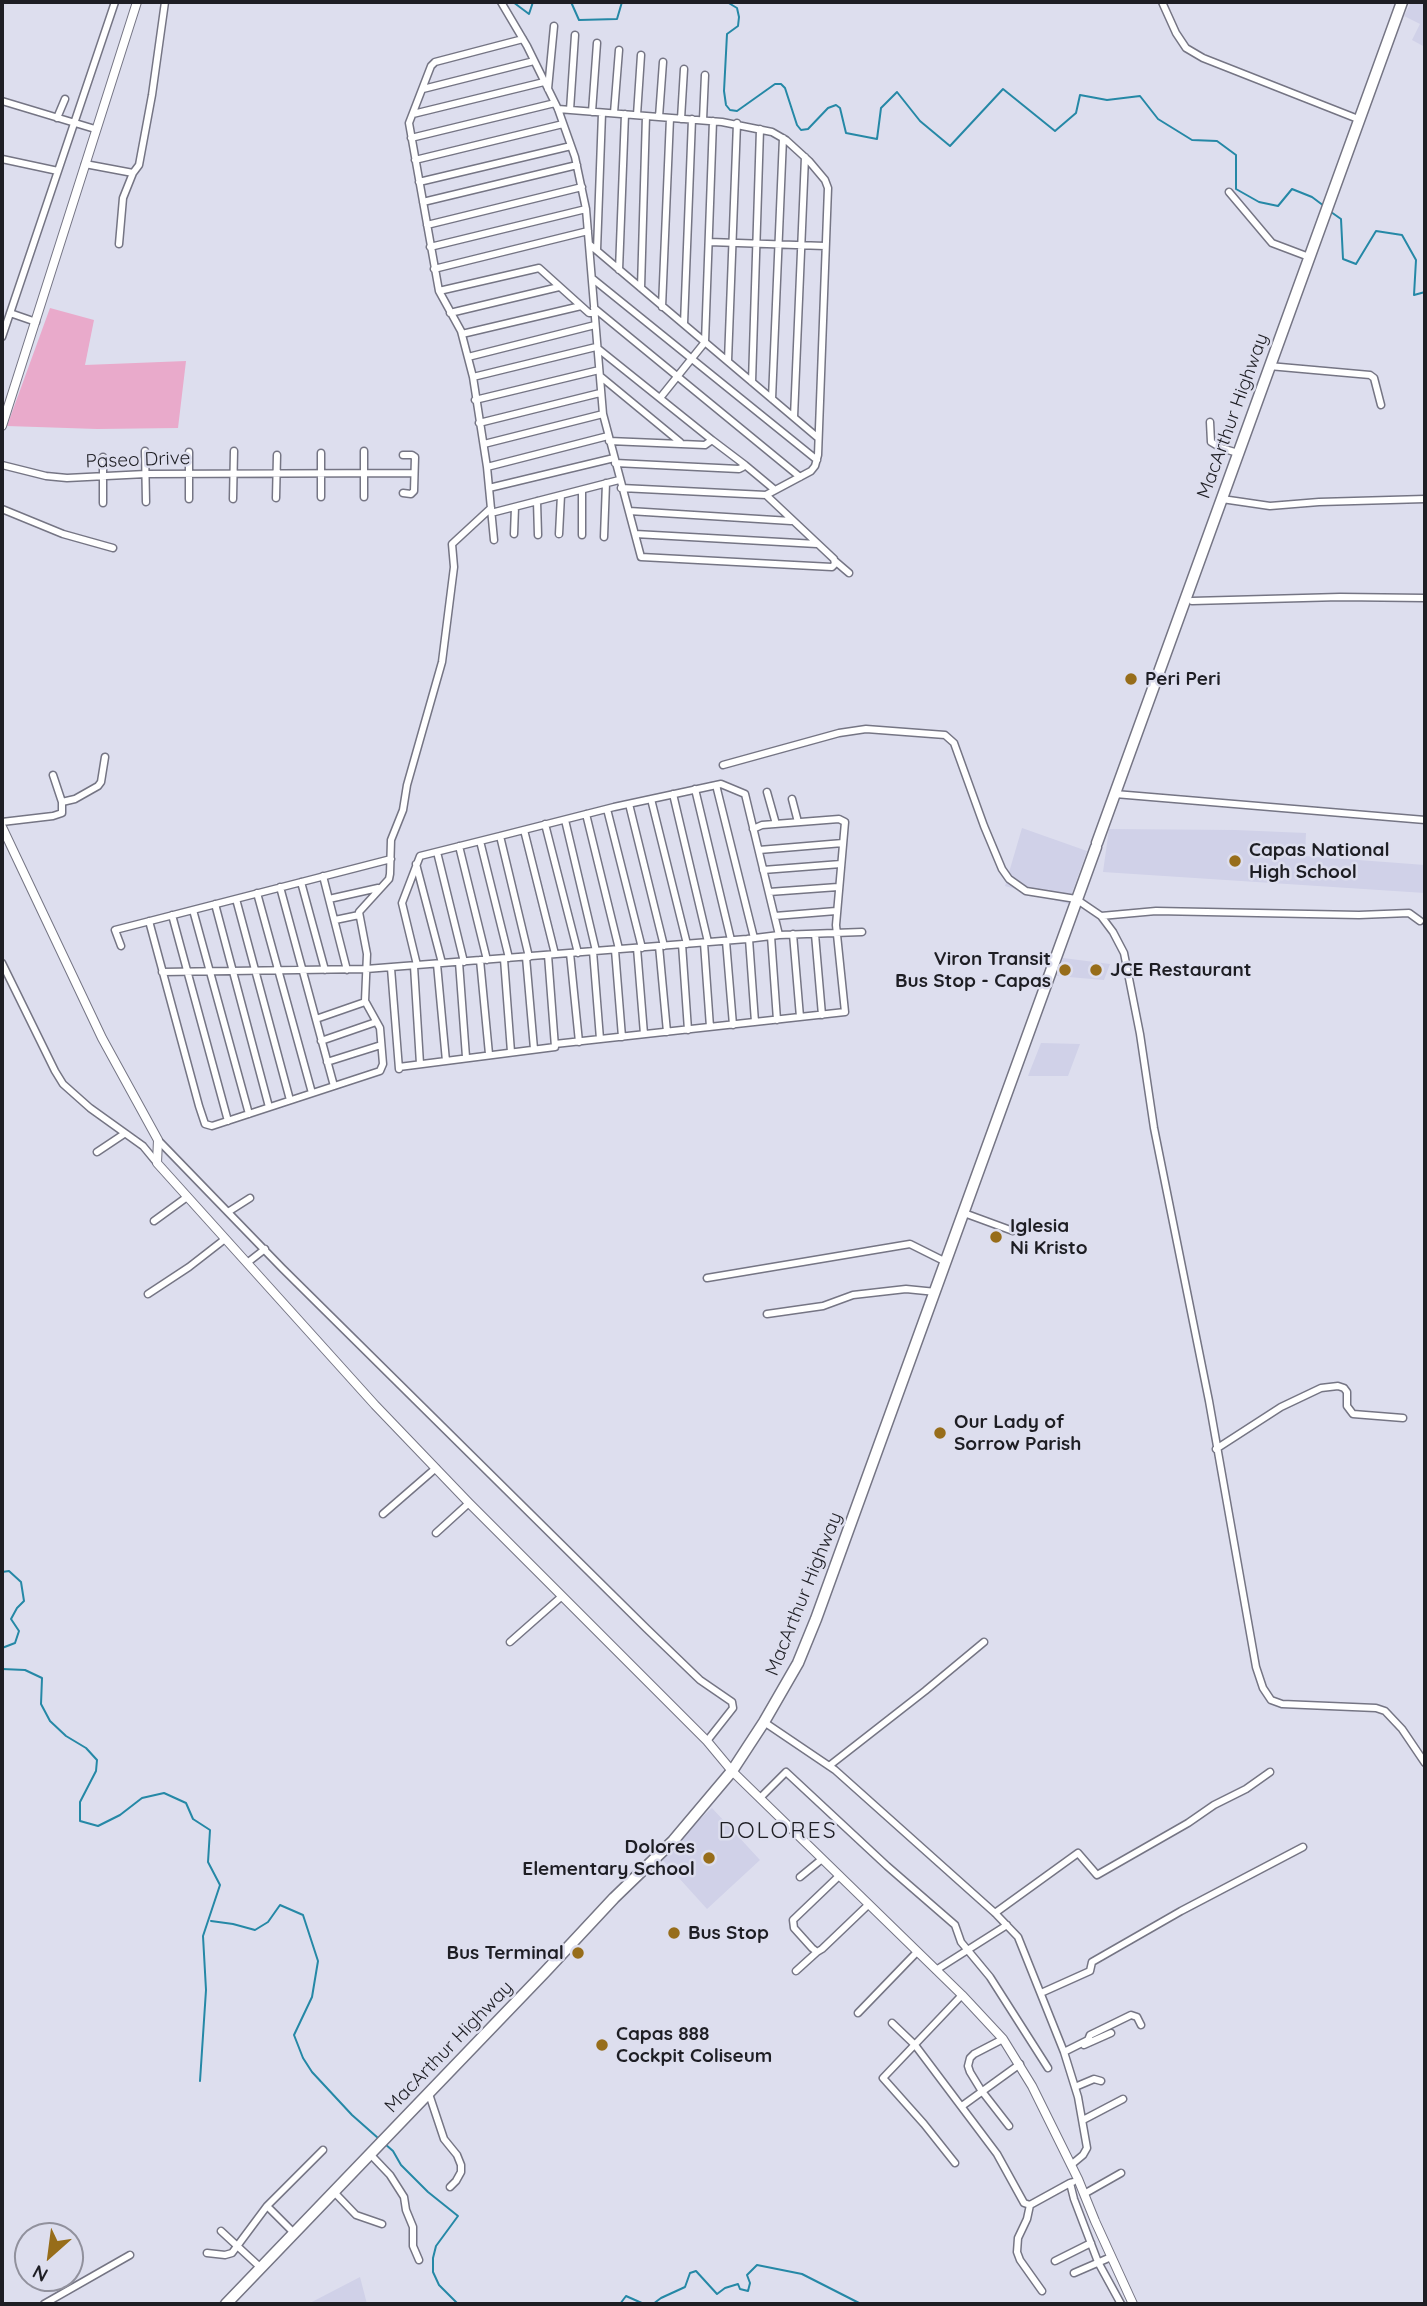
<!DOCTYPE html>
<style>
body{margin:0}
#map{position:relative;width:1427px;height:2306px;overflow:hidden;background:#dddeee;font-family:Quicksand,sans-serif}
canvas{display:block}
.frame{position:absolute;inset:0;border:4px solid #1e1e24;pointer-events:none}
.north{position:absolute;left:14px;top:2222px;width:70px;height:70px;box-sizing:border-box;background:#dddeee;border:2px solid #91919d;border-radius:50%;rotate:208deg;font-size:19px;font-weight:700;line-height:28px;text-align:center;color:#1e1e24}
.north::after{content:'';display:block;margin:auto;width:24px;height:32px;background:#976d1a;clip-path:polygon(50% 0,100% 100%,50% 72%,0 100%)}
</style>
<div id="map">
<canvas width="1427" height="2306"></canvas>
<div class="frame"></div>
<div class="north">N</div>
</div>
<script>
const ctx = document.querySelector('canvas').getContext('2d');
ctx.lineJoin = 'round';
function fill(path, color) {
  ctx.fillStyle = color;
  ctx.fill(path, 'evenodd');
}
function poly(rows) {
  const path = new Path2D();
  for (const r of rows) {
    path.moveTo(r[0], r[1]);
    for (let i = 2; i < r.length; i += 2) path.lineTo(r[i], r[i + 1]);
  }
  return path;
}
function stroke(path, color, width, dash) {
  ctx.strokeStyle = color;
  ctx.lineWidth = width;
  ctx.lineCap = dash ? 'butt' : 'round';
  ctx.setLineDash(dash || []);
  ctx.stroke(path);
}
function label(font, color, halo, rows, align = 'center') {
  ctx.font = font + ' Quicksand,sans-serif';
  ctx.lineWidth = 5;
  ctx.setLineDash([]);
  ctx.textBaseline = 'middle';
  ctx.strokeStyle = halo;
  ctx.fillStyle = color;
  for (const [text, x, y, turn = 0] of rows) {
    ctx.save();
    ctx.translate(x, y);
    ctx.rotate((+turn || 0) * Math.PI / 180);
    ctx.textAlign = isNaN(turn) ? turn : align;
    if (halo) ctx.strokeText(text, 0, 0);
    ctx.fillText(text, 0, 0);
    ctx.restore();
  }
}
fill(poly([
 [1411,2,1425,3,1425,47,1412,40,1420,24,1404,16],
 [1022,828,1087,851,1068,904,1005,886],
 [1109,829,1235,830,1306,833,1305,856,1425,865,1425,893,1103,872],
 [1063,958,1110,964,1104,980,1057,976],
 [1041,1043,1080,1044,1068,1076,1028,1076],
 [712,1808,760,1860,707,1909,659,1856],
 [360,2277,367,2304,308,2304]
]), '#d0d1e8');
fill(poly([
 [50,308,94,320,85,365,186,361,178,428,97,429,7,426]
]), '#e9aacb');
stroke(poly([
 [513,2,529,14,533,2],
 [571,2,579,20,617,19,622,2],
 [710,2,727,2,737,8,739,17,738,26,727,34,724,91,726,105,730,110,737,111,775,84,781,84,785,88,797,125,801,130,808,129,828,108,836,105,840,108,846,133,877,139,881,108,897,92,920,121,950,146,1003,89,1055,131,1076,113,1080,95,1107,100,1140,96,1158,119,1192,140,1217,141,1236,155,1236,189,1259,202,1278,206,1292,189,1312,197,1324,206],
 [1331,212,1341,219,1343,259,1356,264,1376,231,1402,235,1416,260,1414,295,1425,292],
 [2,1572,9,1571,21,1582,24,1601,17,1608,11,1619,19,1631,15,1643,2,1648],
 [2,1669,25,1670,42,1678,41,1704,50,1721,66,1736,86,1748,97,1760,96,1771,80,1802,80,1821,98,1826,120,1815,142,1798,164,1793,186,1803,193,1819,210,1830,208,1862,220,1885,203,1936,206,1990,200,2081],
 [211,1921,233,1924,255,1930,268,1922,280,1905,303,1915,318,1961,312,1997,294,2035,303,2058,312,2072,352,2115,378,2138],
 [385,2144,393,2151,401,2165,428,2192,458,2216,436,2246,433,2258,433,2272,439,2285,458,2304],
 [620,2304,626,2296,644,2304],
 [653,2304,661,2298,685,2287,690,2273,696,2271,717,2294,725,2288,738,2284,740,2289,748,2291,750,2283,747,2275,757,2265,802,2274,861,2304]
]), '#2588a6', 2);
const minor = poly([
 [501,2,527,46,558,109,575,157,586,209,603,414,641,557,832,567,835,564,834,559,766,495,811,471,815,466,818,455,828,188,825,180,809,161,786,140,772,132,722,122,558,109],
 [1162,2,1176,33,1186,48,1203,58,1358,119],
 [423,89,534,61],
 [548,89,554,26],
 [2,101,95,129],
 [570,110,575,35],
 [592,112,597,43],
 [614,113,619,50],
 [413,114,544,82],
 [637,115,641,55],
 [659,117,663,62],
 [57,118,65,99],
 [681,119,684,69],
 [703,120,705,75],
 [411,138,555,103],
 [2,159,58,171],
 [415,160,563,124],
 [85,164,133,173,139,165,152,95,165,2],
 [419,182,571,146],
 [1229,192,1272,243,1309,257],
 [423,202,577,165],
 [427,225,582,187],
 [709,242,825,246],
 [119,244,123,198,133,173],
 [589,244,817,437],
 [430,247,586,209],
 [597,250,602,113],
 [434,269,588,231],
 [619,270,625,114],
 [593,279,817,460],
 [641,288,646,116],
 [439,291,539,268,589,313,594,313],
 [662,307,670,118],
 [594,308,800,477],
 [10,313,36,322],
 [450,313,559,287],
 [684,324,692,119],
 [462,334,581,306],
 [2,337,115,2],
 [468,357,595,325],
 [728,361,737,123],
 [1269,366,1370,375,1374,378,1381,405],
 [600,376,680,442],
 [473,377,596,347,712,440,705,445,609,441],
 [752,382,760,129],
 [660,398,705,342,713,121],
 [772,399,783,138],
 [475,400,599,370],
 [794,417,805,157],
 [1210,422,1211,442,1221,448,1238,453],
 [479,423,600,393],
 [484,444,603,414],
 [145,451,146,502],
 [321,453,321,497],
 [615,463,739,469,743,467,745,465,712,440],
 [2,465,46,476,67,478,146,474,414,473],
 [745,465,775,490],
 [487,467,608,436],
 [489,488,614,458],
 [621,488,766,495],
 [582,490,582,535],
 [403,493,411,494,414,491,415,457,412,455,403,455],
 [364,497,364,451],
 [276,498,277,455],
 [189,499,189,452],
 [233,499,234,451],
 [1222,499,1270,506,1319,502,1425,499],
 [537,501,538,535],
 [103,503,103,457],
 [2,509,63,534,113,548],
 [629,511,791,521],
 [491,513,619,480],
 [514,534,515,507],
 [559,534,561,495],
 [635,534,817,544],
 [604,537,606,483],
 [494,540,487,467,473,377,461,331,439,291,409,123,431,66,435,62,523,39],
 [835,561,849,573],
 [1192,601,1340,597,1425,598],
 [723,765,839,733,866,729,945,735,954,743,984,826,1002,869,1009,879,1026,891,1076,899,1101,916,1113,932,1124,953,1140,1034,1154,1128,1209,1401,1256,1667,1263,1688,1271,1700,1282,1704,1376,1708,1385,1711,1402,1729,1425,1763],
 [716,785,754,938],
 [695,789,731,940],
 [767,792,776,824],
 [673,794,708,942],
 [1115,794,1425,820],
 [651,799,687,944],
 [792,799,798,822],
 [62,802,75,799,98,786,101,782,105,757],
 [629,804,664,946],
 [607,809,642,948],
 [586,814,619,949],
 [565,820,596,951],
 [2,822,53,816,62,813,62,802,53,775],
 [545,824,578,953],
 [524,830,555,954],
 [480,841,509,958],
 [459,846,487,960],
 [759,850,843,843],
 [437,852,464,962],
 [416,864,442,963],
 [763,870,841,864],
 [323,876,347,970],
 [301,882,325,970],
 [280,887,334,1086],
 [769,892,838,887],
 [257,893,312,1093],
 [236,899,290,1100],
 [329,899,378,888],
 [215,904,269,1107],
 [193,910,249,1114],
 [172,915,228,1121],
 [775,916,836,911],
 [1101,916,1156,911,1359,915,1409,913,1420,921],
 [335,920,359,915],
 [149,921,199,1106,205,1124,212,1126,380,1071,383,1064,380,1028,365,1001,367,954,359,912,389,879,390,874,391,840,403,810,407,785,442,662,454,567,452,544,491,508],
 [793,934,800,1017],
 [815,934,822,1015],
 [771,936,777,1020],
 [749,939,755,1022],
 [726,941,733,1025],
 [704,943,710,1027],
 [682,944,688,1030],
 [121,946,115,930,391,859],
 [659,946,667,1032],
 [637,948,644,1034],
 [615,950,622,1037],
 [593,951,600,1039],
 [570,953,579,1042],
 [526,957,534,1049],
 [529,957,500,836,614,807,721,784,745,794,779,935],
 [504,959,511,1052],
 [480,960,489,1054],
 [459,962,466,1057],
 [2,963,55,1071,63,1084,90,1108,143,1146,157,1163],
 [437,964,446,1061],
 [417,965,402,903,420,856,500,836],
 [414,966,420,1064],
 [391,968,399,1069],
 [162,972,366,969,747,939,779,935,862,932],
 [316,1019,365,1002],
 [321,1041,376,1022],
 [555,1044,845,1012,836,925,845,822,839,819,762,825,753,829],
 [327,1062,381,1045],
 [399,1067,555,1047,548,955],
 [158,1140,282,1268,647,1629,700,1680,732,1702,733,1708,707,1741],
 [97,1152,124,1134],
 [228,1212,250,1198],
 [964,1213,1013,1231],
 [154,1221,187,1197],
 [247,1263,265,1249],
 [707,1278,910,1244,946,1262],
 [148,1294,189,1267,225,1239],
 [767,1314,823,1306,853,1295,906,1289,936,1292],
 [1216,1449,1281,1407,1321,1388,1338,1386,1344,1388,1347,1392,1347,1406,1353,1414,1403,1418],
 [383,1514,436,1468],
 [436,1533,469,1503],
 [510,1642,561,1597],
 [764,1722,835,1770,995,1913,1018,1937,1064,2052,1078,2097,1087,2148,1083,2155,1071,2165],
 [829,1766,925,1691,984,1642],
 [760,1798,786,1772,887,1866,955,1925,961,1942,990,1977,1048,2068],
 [839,1876,793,1920,794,1928,812,1948,817,1952,822,1949,868,1905],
 [800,1877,822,1859],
 [995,1913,1078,1853,1097,1875,1188,1823,1214,1805,1246,1789,1270,1772],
 [936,1970,1007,1925],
 [796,1971,817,1952],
 [1041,1993,1090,1971,1092,1962,1181,1911,1303,1847],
 [858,2013,917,1952],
 [892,2023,915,2045,997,2154,1024,2203,1030,2205,1070,2183],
 [1003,2039,974,2054,970,2058,968,2066,970,2072,981,2090,1009,2126],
 [1084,2045,1111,2033],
 [1064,2052,1088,2040,1090,2035,1131,2015,1137,2017,1141,2025],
 [1075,2087,1094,2079,1101,2081],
 [429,2094,444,2139,457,2155,461,2165,461,2172,456,2181,450,2187],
 [962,2106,1020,2064],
 [1083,2120,1123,2099],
 [371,2155,390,2175,404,2197,406,2210,413,2227,413,2246,419,2260],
 [955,2163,924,2124,883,2078,962,1995],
 [1073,2182,1070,2183,1074,2199,1098,2262,1121,2304],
 [334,2192,356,2215,382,2224],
 [1084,2194,1121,2173],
 [1030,2205,1027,2219,1018,2238,1017,2252,1020,2260,1042,2291],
 [267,2206,295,2234],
 [221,2231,261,2268],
 [207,2253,225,2255,232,2253,267,2206,323,2150],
 [1055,2261,1091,2243],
 [1074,2273,1111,2257],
 [44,2304,130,2255]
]);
const tertiary = poly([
 [2,426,137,2],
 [2,827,102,1038,158,1140,157,1163,375,1405,469,1503,707,1741,732,1771,962,1995,1003,2039,1032,2086,1078,2179,1095,2221,1133,2304]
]);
const trunk = poly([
 [1097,843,1402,2],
 [226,2304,545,1972,614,1898,673,1841,732,1771,764,1722,798,1663,816,1619,1096,847]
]);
stroke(minor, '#757584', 9);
stroke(tertiary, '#757584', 10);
stroke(trunk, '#757584', 13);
stroke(minor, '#fff', 6);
stroke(tertiary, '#fff', 8);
stroke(trunk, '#fff', 10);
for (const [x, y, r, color] of [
 [1131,679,7,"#976d1a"],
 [1235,861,7,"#976d1a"],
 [1065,970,7,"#976d1a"],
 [1096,970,7,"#976d1a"],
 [996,1237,7,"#976d1a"],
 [940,1433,7,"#976d1a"],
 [709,1858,7,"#976d1a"],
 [674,1933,7,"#976d1a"],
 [578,1953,7,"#976d1a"],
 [602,2045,7,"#976d1a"]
]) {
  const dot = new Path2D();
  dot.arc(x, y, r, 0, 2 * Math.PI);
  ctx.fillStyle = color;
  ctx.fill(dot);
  stroke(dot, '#dddeee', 2.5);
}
label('19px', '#1e1e24', '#dddeee', [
 ["MacArthur Highway",1233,416,-70],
 ["Paseo Drive",138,460,-2],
 ["MacArthur Highway",804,1594,-68],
 ["MacArthur Highway",449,2047,-46]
]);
label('bold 19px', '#1e1e24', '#dddeee', [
 ["Peri Peri",1145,679],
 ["Capas National",1249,850],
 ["High School",1249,872],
 ["Viron Transit",1051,959,"right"],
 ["Bus Stop - Capas",1051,981,"right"],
 ["JCE Restaurant",1110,970],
 ["Iglesia",1010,1226],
 ["Ni Kristo",1010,1248],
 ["Our Lady of",954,1422],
 ["Sorrow Parish",954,1444],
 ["Dolores",695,1847,"right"],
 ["Elementary School",695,1869,"right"],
 ["Bus Stop",688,1933],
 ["Bus Terminal",564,1953,"right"],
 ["Capas 888",616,2034],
 ["Cockpit Coliseum",616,2056]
], 'left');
ctx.letterSpacing = '2px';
label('23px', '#1e1e24', '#dddeee', [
 ["DOLORES",778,1831]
]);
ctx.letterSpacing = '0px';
</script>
